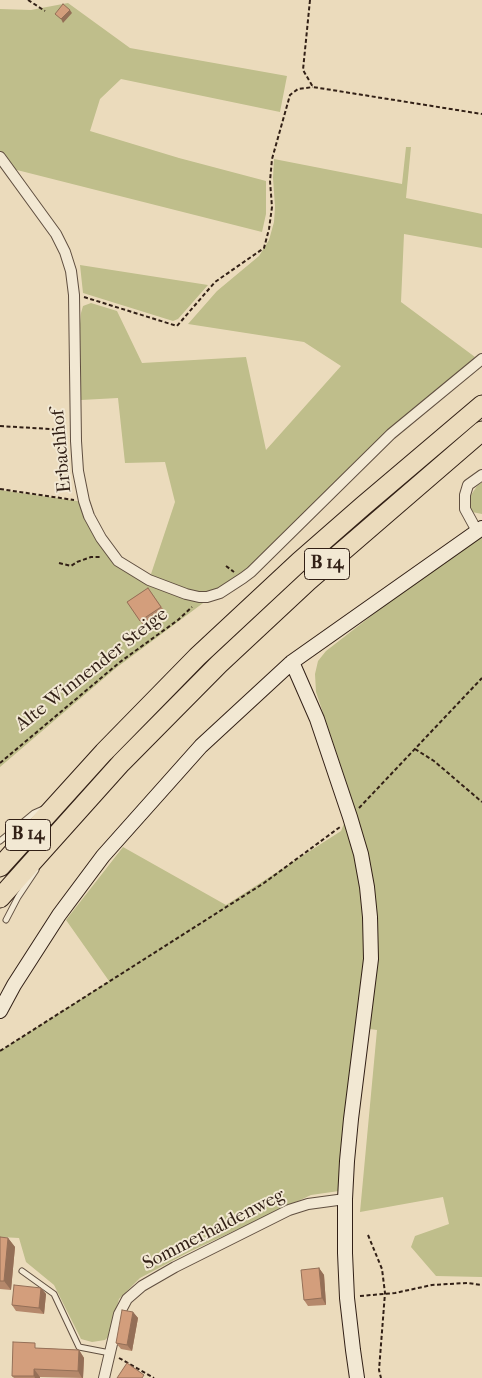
<!DOCTYPE html>
<style>
body{margin:0}
canvas{display:block;background:#ebdbbc}
</style>
<canvas width="482" height="1378"></canvas>
<script>
const ctx = document.querySelector('canvas').getContext('2d');
ctx.lineJoin = 'round';
function fill(path, color) {
  ctx.fillStyle = color;
  ctx.fill(path, 'evenodd');
}
function poly(rows) {
  const path = new Path2D();
  for (const r of rows) {
    path.moveTo(r[0], r[1]);
    for (let i = 2; i < r.length; i += 2) path.lineTo(r[i], r[i + 1]);
  }
  return path;
}
function stroke(path, color, width, dash) {
  ctx.strokeStyle = color;
  ctx.lineWidth = width;
  ctx.lineCap = dash ? 'butt' : 'round';
  ctx.setLineDash(dash || []);
  ctx.stroke(path);
}
function label(font, color, halo, rows, align = 'center') {
  ctx.font = font + ' "IM FELL French Canon",serif';
  ctx.lineWidth = 4;
  ctx.setLineDash([]);
  ctx.textBaseline = 'middle';
  ctx.strokeStyle = halo;
  ctx.fillStyle = color;
  for (const [text, x, y, turn = 0] of rows) {
    ctx.save();
    ctx.translate(x, y);
    ctx.rotate((+turn || 0) * Math.PI / 180);
    ctx.textAlign = isNaN(turn) ? turn : align;
    if (halo) ctx.strokeText(text, 0, 0);
    ctx.fillText(text, 0, 0);
    ctx.restore();
  }
}
fill(poly([
 [68,3,130,48,287,76,280,112,121,79,100,99,90,131,179,158,266,181,266,214,262,232,13,169,0,151,0,9,31,10],
 [406,147,411,147,406,198,482,214,482,248,404,234,401,302,475,357,391,430,250,568,116,668,0,767,0,490,84,502,107,547,149,580,175,502,165,462,125,463,118,398,81,400,80,324,81,313,83,306,91,303,117,311,142,363,246,357,266,450,341,366,304,342,188,324,217,291,259,256,269,240,274,222,275,207,273,178,274,159,402,184],
 [80,265,208,285,178,319,173,321,83,293],
 [482,482,482,514,472,512,468,504,471,495,477,486],
 [482,537,482,1277,436,1276,411,1247,415,1236,449,1224,443,1197,360,1212,377,1030,355,1027,339,1191,311,1195,189,1252,140,1278,119,1299,108,1337,105,1340,92,1342,81,1339,54,1285,26,1262,19,1238,0,1237,0,1051,109,981,66,920,123,847,226,905,341,831,353,802,316,692,315,674,318,661,326,651,384,606]
]), '#bfbe8b');
const lane = poly([
 [0,841,34,813,43,809],
 [6,920,18,897,36,870],
 [22,1271,54,1294,79,1347,110,1353]
]);
const street = poly([
 [0,157,56,234,65,252,71,271,74,295,76,441,78,471,84,501,89,516,101,538,118,561,149,580,186,594,199,597,207,597,220,593,243,578,251,572,391,434,482,359],
 [477,531,465,509,465,495,468,485,482,475],
 [104,1378,119,1314,127,1299,142,1286,175,1267,289,1210,308,1204,345,1199]
]);
const secondary = poly([
 [292,662,317,719,350,817,361,854,367,887,370,917,371,959,351,1119,347,1161,345,1199,345,1253,347,1298,353,1350,357,1378],
 [0,1011,14,985,59,915,103,856,201,746,292,662,482,528]
]);
const highway = poly([
 [0,867,104,752,197,657,299,562,363,506,482,405],
 [0,898,121,763,219,664,308,581,482,431]
]);
stroke(lane, '#604f40', 7);
stroke(street, '#604f40', 12);
stroke(secondary, '#322016', 16);
stroke(highway, '#322016', 21);
stroke(poly([
 [28,0,45,11],
 [310,0,303,70,313,87,482,114],
 [84,297,177,326,215,282,264,248,269,229,272,207,270,181,272,159,290,95,298,89,313,87],
 [0,426,66,430],
 [0,489,74,500],
 [59,563,71,566,77,562,91,557,101,557],
 [226,566,234,572],
 [415,749,434,761,482,802],
 [0,763,120,662,178,620,192,607],
 [359,808,482,678],
 [0,1051,264,883,340,827],
 [368,1235,382,1269,385,1293,379,1370,381,1378],
 [360,1296,395,1293,432,1285,467,1283,482,1285],
 [119,1358,154,1378]
]), '#322016', 2, [4, 2.5]);
stroke(lane, '#f2e8d3', 5);
stroke(street, '#f2e8d3', 10);
stroke(secondary, '#f2e8d3', 14);
stroke(highway, '#ebdbbc', 19);
fill(poly([
 [148,588,168,616,147,631,127,602],
 [0,1237,8,1238,15,1247,11,1290,0,1289],
 [319,1268,324,1275,326,1305,308,1306,304,1300],
 [41,1288,46,1294,44,1314,16,1311,12,1305],
 [133,1312,138,1318,132,1351,121,1349,116,1343],
 [39,1348,79,1350,84,1358,83,1378,40,1377,40,1378,14,1378,12,1376]
]), '#b5886b');
fill(poly([
 [70,10,72,13,63,23,61,19],
 [8,1238,15,1247,11,1290,4,1281],
 [319,1268,324,1275,326,1305,322,1298],
 [41,1288,46,1294,44,1314,39,1308],
 [133,1312,138,1318,132,1351,127,1345],
 [79,1350,84,1358,83,1378,82,1378,78,1371],
 [34,1369,40,1377,40,1378,35,1378,34,1376]
]), '#946f57');
const building = poly([
 [63,4,70,10,61,19,55,14,63,4],
 [148,588,161,607,140,621,127,602,148,588],
 [0,1237,8,1238,4,1281,0,1281,0,1237],
 [319,1268,322,1298,304,1300,301,1270,319,1268],
 [14,1285,41,1288,39,1308,12,1305,14,1285],
 [122,1310,133,1312,127,1345,116,1343,122,1310],
 [13,1342,35,1343,35,1348,79,1350,78,1371,34,1369,34,1376,12,1376,13,1342],
 [127,1363,144,1375,142,1378,117,1378,127,1363]
]);
fill(building, '#d39e7c');
stroke(building, '#946f57', 1);
for (const [x, y, w] of [
 [327,564,45],
 [28,835,45]
]) {
  const box = new Path2D();
  box.roundRect(x - w / 2, y - 15.5, w, 31, 4);
  ctx.fillStyle = '#f2e8d3';
  ctx.fill(box);
  stroke(box, '#322016', 1);
}
label('bold 18px', '#322016', null, [
 ["B 14",327,564],
 ["B 14",28,835]
]);
label('19px', '#322016', '#f2e8d3', [
 ["Erbachhof",62,451,-95],
 ["Alte Winnender Steige",92,670,-38],
 ["Sommerhaldenweg",214,1230,-27]
]);
</script>
